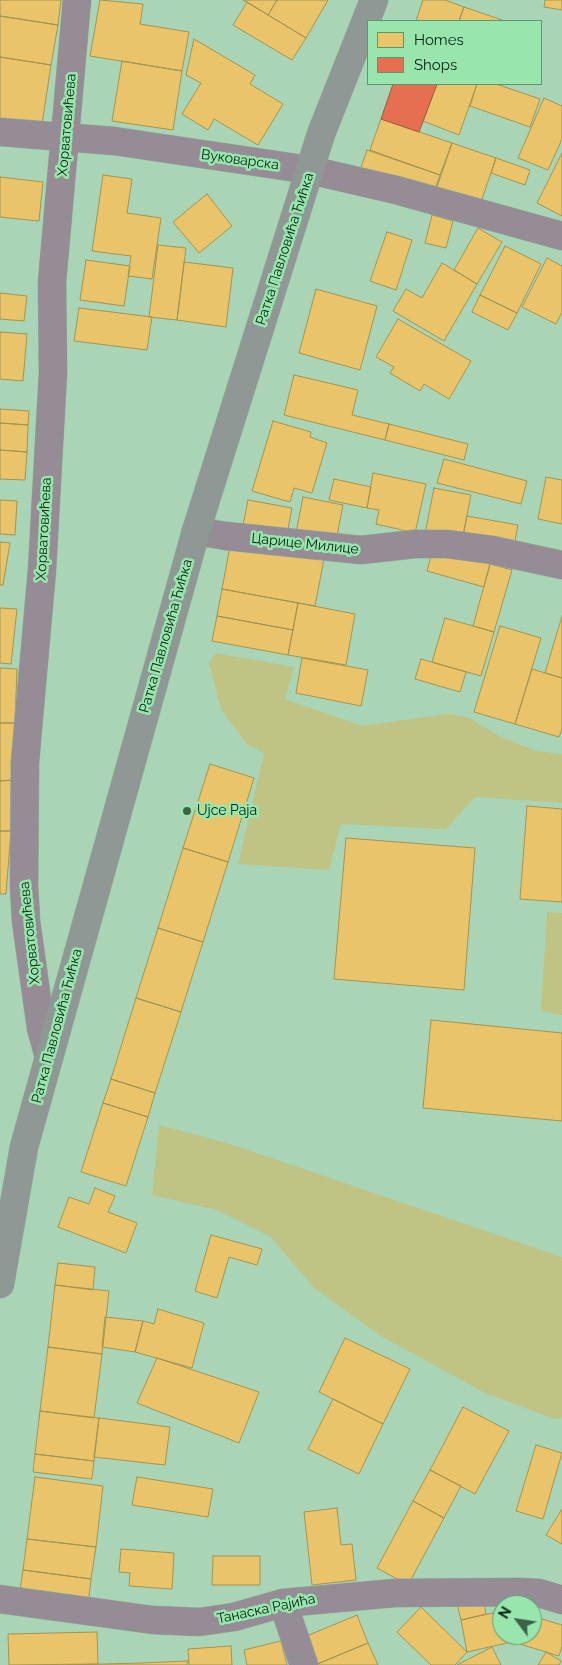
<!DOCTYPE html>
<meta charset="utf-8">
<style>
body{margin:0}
#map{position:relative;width:562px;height:1665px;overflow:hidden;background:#aad4b6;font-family:Raleway,sans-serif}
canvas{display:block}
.legend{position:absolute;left:367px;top:20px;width:175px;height:65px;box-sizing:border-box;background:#98e6ae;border:1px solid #5c986e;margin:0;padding:6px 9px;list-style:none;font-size:15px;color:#02230e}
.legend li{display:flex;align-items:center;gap:10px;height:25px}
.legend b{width:25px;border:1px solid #5c986e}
.north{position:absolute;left:492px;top:1595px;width:50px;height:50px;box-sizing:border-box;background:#98e6ae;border:1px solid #5c986e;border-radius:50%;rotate:301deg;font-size:14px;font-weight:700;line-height:20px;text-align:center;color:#02230e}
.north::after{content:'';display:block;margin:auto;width:18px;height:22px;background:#3d6149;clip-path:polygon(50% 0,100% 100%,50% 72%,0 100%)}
</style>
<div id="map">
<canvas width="562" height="1665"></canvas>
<ul class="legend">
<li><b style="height:14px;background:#e9c46a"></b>Homes</li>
<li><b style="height:14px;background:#e76f51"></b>Shops</li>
</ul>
<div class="north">N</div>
</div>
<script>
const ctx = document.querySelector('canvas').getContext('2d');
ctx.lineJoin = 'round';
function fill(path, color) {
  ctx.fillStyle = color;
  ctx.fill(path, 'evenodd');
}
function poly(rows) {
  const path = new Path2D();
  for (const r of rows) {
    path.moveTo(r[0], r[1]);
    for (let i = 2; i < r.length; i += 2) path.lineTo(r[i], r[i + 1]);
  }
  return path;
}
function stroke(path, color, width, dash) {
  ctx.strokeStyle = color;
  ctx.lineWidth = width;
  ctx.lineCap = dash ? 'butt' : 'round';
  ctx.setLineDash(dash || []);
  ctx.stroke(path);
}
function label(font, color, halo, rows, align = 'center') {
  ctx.font = font + ' Raleway,sans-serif';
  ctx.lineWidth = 5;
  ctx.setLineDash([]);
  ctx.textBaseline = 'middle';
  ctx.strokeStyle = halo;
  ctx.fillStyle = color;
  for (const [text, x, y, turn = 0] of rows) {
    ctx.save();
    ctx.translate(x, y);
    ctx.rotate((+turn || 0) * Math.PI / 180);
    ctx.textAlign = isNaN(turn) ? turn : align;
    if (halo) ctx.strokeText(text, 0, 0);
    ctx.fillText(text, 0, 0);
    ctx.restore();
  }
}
fill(poly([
 [216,653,294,667,285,699,362,726,447,714,468,717,501,737,536,751,562,754,562,803,475,797,446,829,341,824,329,870,238,864,264,754,246,743,221,709,209,663],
 [547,912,562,913,562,1015,541,1011],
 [159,1125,227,1143,562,1257,562,1418,554,1419,483,1392,381,1336,314,1288,271,1237,217,1210,152,1195]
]), '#bfc383');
const homes = poly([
 [0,0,61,0,58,25,0,16,0,0],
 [100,0,143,4,140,24,189,32,182,71,90,56,100,0],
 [243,0,277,0,268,15,243,0],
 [277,0,328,0,306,38,268,15,277,0],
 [423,0,445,0,464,7,459,21,416,21,423,0],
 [545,0,562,0,562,10,544,7,545,0],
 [247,2,306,38,292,60,233,25,247,2],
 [464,7,505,21,459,21,464,7],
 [0,16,58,25,51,65,0,57,0,16],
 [194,39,255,75,250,84,283,104,258,145,214,119,208,130,182,114,201,83,186,75,194,39],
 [0,57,51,65,41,131,0,125,0,57],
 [122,61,182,71,173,130,112,121,122,61],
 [437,84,477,84,459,135,423,121,437,84],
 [477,84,496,84,540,99,530,127,470,106,477,84],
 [544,98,562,106,562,139,548,170,518,158,544,98],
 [381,119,452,143,440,175,370,150,381,119],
 [452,143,496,158,481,202,437,187,452,143],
 [367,150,440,175,432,198,359,173,367,150],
 [562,153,562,216,537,203,562,153],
 [496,158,530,170,525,185,491,173,496,158],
 [103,175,132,179,127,213,161,218,152,279,128,276,131,256,92,251,103,175],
 [0,177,43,182,39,221,0,217,0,177],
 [207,194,232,226,199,253,173,222,207,194],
 [432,215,453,221,446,248,425,243,432,215],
 [478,228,502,242,477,284,454,270,478,228],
 [387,232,412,240,396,290,370,281,387,232],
 [158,245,186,248,177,320,149,317,158,245],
 [505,246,541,264,517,313,480,295,505,246],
 [547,258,562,266,562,312,556,324,522,307,547,258],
 [86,260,130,266,124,306,80,300,86,260],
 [184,262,233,268,226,327,177,320,184,262],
 [442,263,477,284,444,341,393,311,406,289,422,298,442,263],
 [316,289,377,306,360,370,299,353,316,289],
 [0,293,27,296,24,321,0,319,0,293],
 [480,295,517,313,508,330,472,312,480,295],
 [79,308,152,317,147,350,74,341,79,308],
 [398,319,471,361,449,399,424,384,420,391,390,373,394,367,376,357,398,319],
 [0,332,27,334,23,381,0,379,0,332],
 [294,375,358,390,352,415,389,424,385,440,284,415,294,375],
 [0,409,29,411,28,425,0,423,0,409],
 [273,421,311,432,310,437,327,443,312,493,294,488,290,502,252,491,273,421],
 [0,423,28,425,27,452,0,450,0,423],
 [389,424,468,444,464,460,385,440,389,424],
 [0,450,27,452,25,480,0,479,0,450],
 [444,459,527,481,521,504,437,483,444,459],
 [373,473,426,484,415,533,376,524,379,510,367,508,373,473],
 [546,477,562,480,562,524,538,519,546,477],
 [334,479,371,487,367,508,329,500,334,479],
 [434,488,471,495,462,541,425,534,434,488],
 [303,497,343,505,335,546,295,538,303,497],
 [0,500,17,501,15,535,0,534,0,500],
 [248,500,292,508,287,534,243,525,248,500],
 [467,516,518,525,513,550,462,541,467,516],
 [231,541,324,559,315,606,222,589,231,541],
 [0,542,10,543,3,585,0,585,0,542],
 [433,548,490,564,484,587,427,571,433,548],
 [490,564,512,570,494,632,473,626,490,564],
 [222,589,298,603,293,630,217,616,222,589],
 [298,603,355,614,346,665,288,655,298,603],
 [0,608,17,609,11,664,0,663,0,608],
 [217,616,293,630,288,655,212,641,217,616],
 [562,616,562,678,545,673,562,616],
 [445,618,494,632,481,676,432,662,445,618],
 [500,626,541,638,515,724,474,712,500,626],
 [302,658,368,670,361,706,296,693,302,658],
 [421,659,466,672,460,692,415,679,421,659],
 [0,668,17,669,15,723,0,723,0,668],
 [532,669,562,678,562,729,559,737,515,724,532,669],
 [0,723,15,723,12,780,0,781,0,723],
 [210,764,254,778,228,862,183,848,210,764],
 [12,780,11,831,0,831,0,781,12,780],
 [527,806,562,809,562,902,520,899,527,806],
 [0,831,11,831,6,894,0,894,0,831],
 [346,838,475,848,464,990,334,979,346,838],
 [183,848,228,862,203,942,158,928,183,848],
 [158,928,203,942,181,1012,136,998,158,928],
 [136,998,181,1012,155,1093,111,1079,136,998],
 [431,1020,562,1033,562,1121,423,1108,431,1020],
 [111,1079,155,1093,148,1117,103,1103,111,1079],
 [103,1103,148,1117,126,1186,81,1172,103,1103],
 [95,1188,115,1196,108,1212,137,1223,126,1253,58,1227,69,1197,89,1204,95,1188],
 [211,1235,262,1249,257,1265,229,1257,217,1298,195,1291,211,1235],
 [58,1263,95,1267,93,1290,55,1285,58,1263],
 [55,1285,109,1291,102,1354,48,1347,55,1285],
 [158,1309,204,1323,192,1368,135,1352,143,1321,154,1324,158,1309],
 [105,1317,143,1321,135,1352,102,1347,105,1317],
 [345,1338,410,1369,383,1424,319,1392,345,1338],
 [48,1347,102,1354,94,1418,40,1411,48,1347],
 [157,1358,259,1392,239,1443,137,1403,157,1358],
 [333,1399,383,1424,359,1474,308,1449,333,1399],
 [463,1407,509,1431,475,1494,430,1470,463,1407],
 [40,1411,99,1418,94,1461,35,1454,40,1411],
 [99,1418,170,1427,165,1465,94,1457,99,1418],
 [536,1445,562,1453,543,1519,516,1511,536,1445],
 [35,1454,94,1461,92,1479,33,1472,35,1454],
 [430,1470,461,1486,444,1518,413,1501,430,1470],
 [35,1477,103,1486,96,1547,27,1539,35,1477],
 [137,1477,213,1489,208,1517,132,1505,137,1477],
 [413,1501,444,1518,408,1585,377,1568,413,1501],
 [337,1508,341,1545,352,1544,356,1580,312,1585,304,1512,337,1508],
 [562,1509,562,1544,546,1535,562,1509],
 [27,1539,96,1547,91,1579,23,1570,27,1539],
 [121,1549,174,1553,172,1589,129,1586,130,1573,119,1572,121,1549],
 [213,1556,260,1556,260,1585,212,1585,213,1556],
 [23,1570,91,1579,88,1606,19,1597,23,1570],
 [483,1599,486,1614,461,1620,457,1604,483,1599],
 [421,1607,467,1652,455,1665,431,1665,397,1632,421,1607],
 [502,1611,502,1635,514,1635,516,1641,467,1652,461,1620,502,1611],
 [357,1615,368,1643,315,1665,302,1638,357,1615],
 [532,1616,562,1625,562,1646,559,1656,520,1644,522,1635,532,1635,532,1616],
 [97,1632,98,1664,9,1665,8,1634,97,1632],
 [281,1641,287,1665,247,1665,244,1650,281,1641],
 [368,1643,378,1665,315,1665,368,1643],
 [231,1646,232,1665,189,1665,188,1649,231,1646],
 [492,1647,501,1665,457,1665,492,1647],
 [546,1652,561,1661,559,1665,538,1665,546,1652],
 [187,1661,187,1665,66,1665,142,1663,187,1661]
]);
fill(homes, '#e9c46a');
stroke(homes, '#a4944e', 1);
const shops = poly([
 [393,84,437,84,419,132,381,119,393,84]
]);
fill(shops, '#e76f51');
stroke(shops, '#a2583d', 1);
const minor = poly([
 [0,132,114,141,310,170,396,190,562,236],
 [196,531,226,536,361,550,415,544,447,544,492,550,562,565],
 [49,1057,41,1028,26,921,24,886,25,762,42,570,53,373,52,282,77,0],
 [0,1599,153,1620,199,1622,234,1617,283,1603,395,1593,519,1592,539,1593,562,1600],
 [283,1603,304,1665]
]);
const primary = poly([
 [0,1284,24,1147,196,531,321,134,374,0]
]);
stroke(minor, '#8fb199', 29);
stroke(primary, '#8fb199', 29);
stroke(minor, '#968c96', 28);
stroke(primary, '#909895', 28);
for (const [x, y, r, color] of [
 [187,811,5,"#3d6149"]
]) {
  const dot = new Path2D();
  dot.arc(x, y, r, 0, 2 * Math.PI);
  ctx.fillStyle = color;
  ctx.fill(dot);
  stroke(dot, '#98e6ae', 2);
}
label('14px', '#02230e', '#98e6ae', [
 ["Хорватовићева",67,125,-85],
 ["Вуковарска",240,160,8],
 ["Ратка Павловића Ћићка",285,249,-72],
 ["Хорватовићева",44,529,-87],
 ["Царице Милице",305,544,6],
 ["Ратка Павловића Ћићка",166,636,-74],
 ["Хорватовићева",30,933,-96],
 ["Ратка Павловића Ћићка",57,1026,-75],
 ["Танаска Рајића",266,1609,-12]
]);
label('14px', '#02230e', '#98e6ae', [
 ["Ujce Paja",197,811]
], 'left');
</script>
